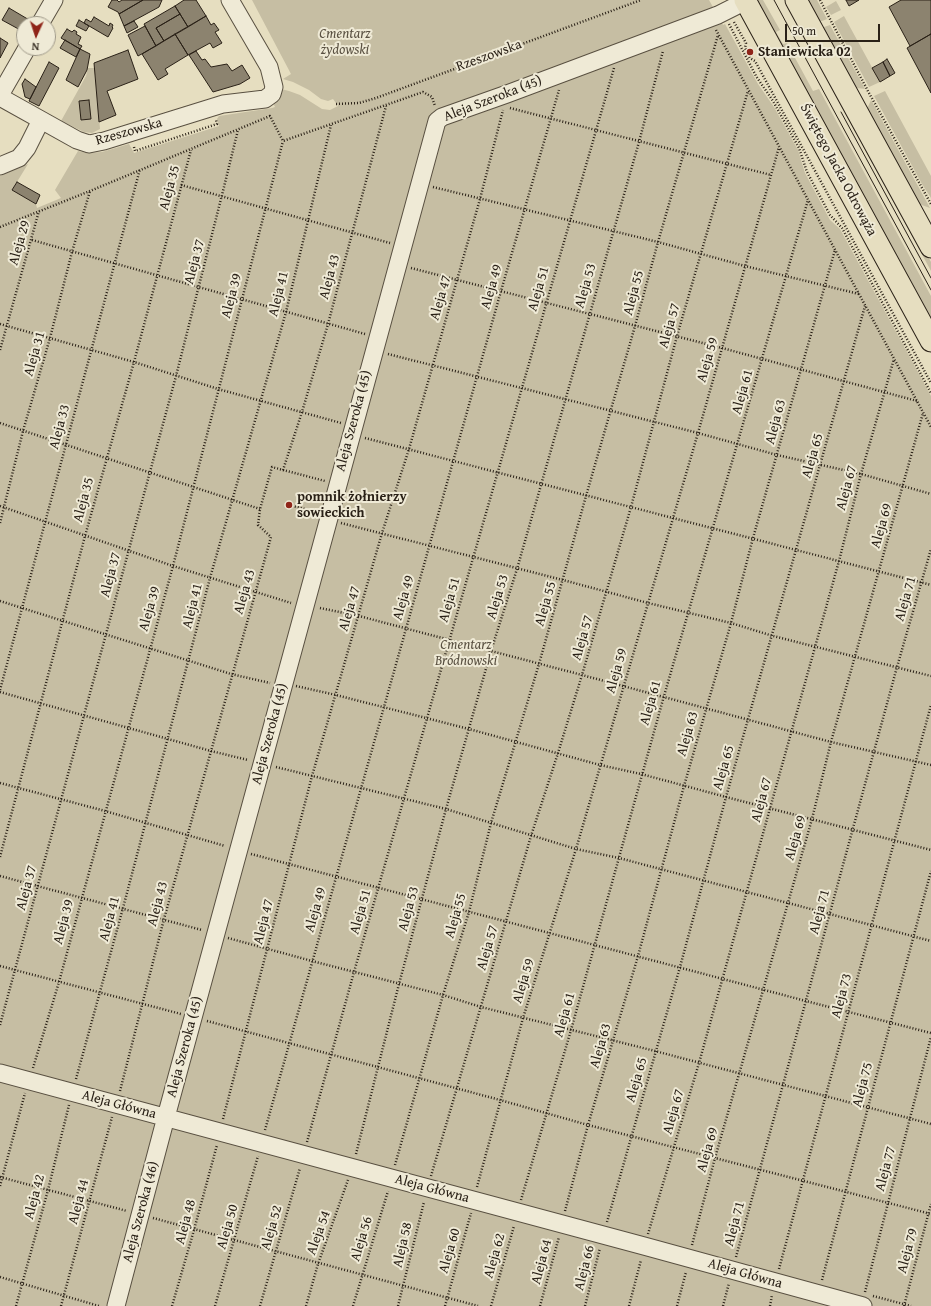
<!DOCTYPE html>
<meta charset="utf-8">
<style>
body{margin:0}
#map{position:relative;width:931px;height:1306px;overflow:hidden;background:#e6dec0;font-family:"Gentium Book Plus",serif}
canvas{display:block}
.north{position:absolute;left:16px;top:16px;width:40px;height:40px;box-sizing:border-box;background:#efead6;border:1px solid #a09a8a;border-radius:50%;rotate:183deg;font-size:11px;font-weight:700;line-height:16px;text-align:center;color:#2a2117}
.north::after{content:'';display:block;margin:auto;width:14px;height:18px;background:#8f2418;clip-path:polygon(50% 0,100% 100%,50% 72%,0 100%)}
.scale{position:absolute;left:785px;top:24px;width:95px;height:18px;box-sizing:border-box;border:2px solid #2a2117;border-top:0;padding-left:5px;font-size:12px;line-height:14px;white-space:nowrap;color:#2a2117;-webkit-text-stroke:3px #efead6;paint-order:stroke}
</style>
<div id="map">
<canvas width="931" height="1306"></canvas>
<div class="north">N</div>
<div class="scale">50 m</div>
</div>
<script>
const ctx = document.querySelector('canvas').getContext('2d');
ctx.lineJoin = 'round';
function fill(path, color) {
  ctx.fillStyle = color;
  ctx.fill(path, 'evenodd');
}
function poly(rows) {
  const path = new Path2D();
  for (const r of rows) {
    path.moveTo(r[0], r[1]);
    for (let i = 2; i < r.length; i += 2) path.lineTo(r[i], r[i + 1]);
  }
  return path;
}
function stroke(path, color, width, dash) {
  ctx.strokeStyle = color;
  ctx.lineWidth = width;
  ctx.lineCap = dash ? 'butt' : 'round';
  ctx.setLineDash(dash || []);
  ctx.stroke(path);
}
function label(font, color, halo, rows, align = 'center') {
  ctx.font = font + ' "Gentium Book Plus",serif';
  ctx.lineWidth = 4;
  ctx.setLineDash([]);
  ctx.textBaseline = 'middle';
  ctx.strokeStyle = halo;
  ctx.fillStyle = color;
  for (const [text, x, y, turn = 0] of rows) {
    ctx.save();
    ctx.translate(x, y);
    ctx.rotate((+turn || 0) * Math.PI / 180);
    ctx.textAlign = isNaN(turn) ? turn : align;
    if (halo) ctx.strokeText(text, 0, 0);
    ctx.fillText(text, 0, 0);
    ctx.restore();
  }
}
fill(poly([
 [252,0,709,0,723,25,725,24,758,84,774,107,798,150,805,173,830,220,840,229,931,396,931,1306,0,1306,0,176,28,164,12,190,36,204,37,208,61,198,55,190,78,151,87,153,102,152,129,144,134,153,219,126,217,119,219,116,272,108,275,107,273,103,281,89,289,91,300,95,322,109,330,110,338,106,333,99,328,101,321,99,309,90,293,82,283,79,291,74],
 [755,0,763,0,780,30,776,32,783,44,787,43,813,91,819,89,931,296,931,326],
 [805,0,817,0,827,19,822,21,816,21],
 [836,1,841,10,831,15,826,7],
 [844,16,880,82,869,87,834,22],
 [830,25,865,89,857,88,854,86,822,31,824,27],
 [88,68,95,68,100,129,92,133,84,132,61,121,86,76],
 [834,81,931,262,931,271,829,84],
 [885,91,931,176,931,198,922,184,874,96],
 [871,100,930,208,919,204,867,109]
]), '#c6bea3');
const building = poly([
 [112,0,117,0,119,2,122,0,143,0,119,14,118,12,108,7,112,0],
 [143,0,162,0,159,7,124,26,119,14,143,0],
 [184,0,196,0,206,16,188,27,175,6,184,0],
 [846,0,859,0,849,6,846,0],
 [901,0,931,0,931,34,910,46,889,7,901,0],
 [175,6,180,14,156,28,164,41,156,46,144,24,175,6],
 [9,8,31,21,29,24,24,24,24,32,2,20,9,8],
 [180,14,188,27,164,41,156,28,180,14],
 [206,16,211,25,214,23,219,30,215,32,222,43,213,48,210,43,188,55,175,34,206,16],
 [94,17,109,26,110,23,113,25,112,27,113,28,108,37,84,23,86,19,91,22,94,17],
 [79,20,89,26,86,31,76,26,79,20],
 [134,21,138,27,127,33,124,26,134,21],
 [145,26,156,46,138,56,128,35,145,26],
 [67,29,72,32,74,30,77,32,76,34,81,37,78,44,82,46,80,49,61,38,67,29],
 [175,34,188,55,165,69,168,74,158,80,142,54,175,34],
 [931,34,931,93,907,48,931,34],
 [0,38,8,43,0,58,0,38],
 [65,40,80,49,76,57,60,48,65,40],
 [80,49,90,54,87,70,78,87,66,80,80,49],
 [128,50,138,79,107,91,116,115,99,122,94,63,128,50],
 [196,51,202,60,205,59,211,67,227,64,232,71,242,65,250,78,240,84,213,92,189,55,196,51],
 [887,59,895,73,890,76,883,62,887,59],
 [49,62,59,68,39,106,29,101,49,62],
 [883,62,890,76,880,82,872,68,883,62],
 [25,79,36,87,30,99,25,97,22,84,25,79],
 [89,100,91,119,81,120,79,101,89,100],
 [17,182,40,195,36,204,12,190,17,182]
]);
fill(building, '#8c836f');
stroke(building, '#2a2117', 1);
const minor = poly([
 [40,24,54,0],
 [0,95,27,48],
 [0,97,77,140,89,144,104,141,223,104,265,99,272,94,274,87,269,67,230,0],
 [0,166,19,158,27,148,41,120],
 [0,1073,644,1246,863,1306],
 [116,1306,166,1117,437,121,442,117,507,94,718,15,746,1]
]);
const major = poly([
 [745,0,931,341],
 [796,0,931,247]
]);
stroke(minor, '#595041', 19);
stroke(major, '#2a2117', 23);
stroke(poly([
 [820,0,869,93,931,204],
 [734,22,746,43,745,48,750,58,755,61,931,383],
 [729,24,756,76,773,101,799,148,807,172,830,215,842,228,931,393],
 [716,30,931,427],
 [336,104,359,103,376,98,641,0],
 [510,108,771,175],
 [134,147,135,151,217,124,216,120],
 [181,185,390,243],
 [433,187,658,242,745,266,859,294],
 [0,227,90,191,270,116,283,141,423,92,432,97,435,106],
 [32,240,365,334],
 [411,268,722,348,917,401],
 [0,324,134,362,218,389,341,423],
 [0,350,39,211],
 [388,354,698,433,777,455,861,474,931,494],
 [0,423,260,509],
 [365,438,931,585],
 [283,470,325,481],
 [289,505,316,512],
 [0,506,173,566,291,603],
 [0,523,23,431,50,338,72,252,90,191],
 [341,523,563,580,648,603,731,623,773,636,931,676],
 [0,601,231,674,270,683],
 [320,608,359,616,582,675,831,742,931,765],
 [296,686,336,695,469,729,600,765,641,774,726,797,931,850],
 [0,690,140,169],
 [0,692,211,751,248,760],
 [276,767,446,809,576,849,619,858,931,941],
 [0,783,105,811,225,846],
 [251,854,806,1001,931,1033],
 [0,857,85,536,134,362,191,150],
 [0,876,202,930],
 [228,938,312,961,443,995,481,1007,655,1051,931,1124],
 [0,966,181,1014],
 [207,1021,500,1100,588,1125,931,1214],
 [0,1025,176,376,222,195,238,130],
 [33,1068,59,982,173,566,283,141],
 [76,1079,123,908,210,578,286,312,331,125],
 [120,1091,164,919,271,537,258,525,260,509,272,467,283,470,302,412,328,324,386,106],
 [223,1119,312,776,382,533,409,449,480,199,503,110],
 [265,1130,501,291,559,90],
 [307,1142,354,972,614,68],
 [356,1154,399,984,446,809,491,651,517,569,639,142,663,51],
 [395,1165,443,995,469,912,491,823,539,664,586,496,635,326,658,242,718,35],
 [431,1176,531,836,558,753,582,675,631,507,677,336,748,91],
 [0,1177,127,1211],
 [0,1186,25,1093],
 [477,1187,523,1018,576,849,698,433,779,147],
 [521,1200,571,1030,664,696,808,200],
 [565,1211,588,1125,638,956,684,786,731,623,753,538,835,250],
 [153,1218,478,1306],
 [607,1222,680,967,726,797,865,306],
 [648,1234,699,1063,839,561,861,474,894,359],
 [692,1245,715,1158,812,819,831,742,923,413],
 [736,1257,897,667,931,549],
 [779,1269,931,705],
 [0,1277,99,1306],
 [822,1280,931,871],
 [865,1292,931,1037],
 [873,1296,911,1306],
 [16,1306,48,1190,69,1105],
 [61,1306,112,1117],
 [172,1306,194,1230,217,1145],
 [215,1306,258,1156],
 [260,1306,300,1168],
 [306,1306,318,1264,348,1180],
 [353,1306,388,1191],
 [398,1306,424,1202],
 [445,1306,471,1213],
 [491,1306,514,1226],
 [540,1306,559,1237],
 [585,1306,600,1248],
 [629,1306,641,1260],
 [677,1306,686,1272],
 [723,1306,729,1283],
 [770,1306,772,1295],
 [904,1306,931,1204]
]), '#2a2117', 2.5, [1, 2]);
stroke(minor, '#efead6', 17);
stroke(major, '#e6dec0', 21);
stroke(poly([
 [774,0,931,290],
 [841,112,931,278]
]), '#2a2117', 1);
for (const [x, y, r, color] of [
 [750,52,4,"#8f2418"],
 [289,505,4,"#8f2418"]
]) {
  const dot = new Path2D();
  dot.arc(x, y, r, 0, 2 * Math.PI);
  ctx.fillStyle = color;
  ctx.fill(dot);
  stroke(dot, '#efead6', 1.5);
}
label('italic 14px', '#595041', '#efead6', [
 ["Cmentarz",345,34],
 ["żydowski",345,50],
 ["Cmentarz",466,645],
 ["Bródnowski",466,661]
]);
label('bold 14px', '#2a2117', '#efead6', [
 ["Staniewicka 02",758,52],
 ["pomnik żołnierzy",297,497],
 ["sowieckich",297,513]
], 'left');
label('14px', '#2a2117', '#efead6', [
 ["Rzeszowska",489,56,-20],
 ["Aleja Szeroka (45)",493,99,-21],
 ["Rzeszowska",129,132,-16],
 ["Świętego Jacka Odrowąża",838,170,62],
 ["Aleja 35",170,188,-75],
 ["Aleja 29",20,243,-74],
 ["Aleja 37",195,262,-75],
 ["Aleja 43",330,277,-75],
 ["Aleja 53",586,286,-74],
 ["Aleja 49",492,287,-74],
 ["Aleja 51",539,289,-74],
 ["Aleja 55",634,293,-75],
 ["Aleja 41",279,294,-76],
 ["Aleja 39",232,296,-75],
 ["Aleja 47",441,298,-74],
 ["Aleja 57",670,326,-74],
 ["Aleja 31",35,354,-74],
 ["Aleja 59",708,360,-74],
 ["Aleja 61",743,392,-74],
 ["Aleja Szeroka (45)",354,421,-75],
 ["Aleja 63",776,422,-75],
 ["Aleja 33",60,427,-75],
 ["Aleja 65",813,456,-74],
 ["Aleja 67",847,488,-75],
 ["Aleja 35",84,500,-75],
 ["Aleja 69",882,526,-74],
 ["Aleja 37",111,575,-75],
 ["Aleja 43",245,592,-74],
 ["Aleja 53",498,597,-73],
 ["Aleja 49",404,598,-74],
 ["Aleja 71",906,599,-74],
 ["Aleja 51",450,600,-74],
 ["Aleja 55",546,604,-74],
 ["Aleja 41",193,606,-76],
 ["Aleja 39",150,609,-74],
 ["Aleja 47",350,609,-74],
 ["Aleja 57",583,638,-74],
 ["Aleja 59",617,671,-74],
 ["Aleja 61",651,703,-74],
 ["Aleja Szeroka (45)",270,734,-75],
 ["Aleja 63",688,734,-74],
 ["Aleja 65",724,768,-74],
 ["Aleja 67",762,800,-75],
 ["Aleja 69",796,838,-74],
 ["Aleja 37",27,888,-75],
 ["Aleja 43",158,904,-75],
 ["Aleja 53",409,909,-75],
 ["Aleja 49",316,910,-74],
 ["Aleja 51",361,912,-74],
 ["Aleja 71",820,912,-75],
 ["Aleja 55",456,916,-74],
 ["Aleja 41",110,919,-75],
 ["Aleja 39",64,922,-75],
 ["Aleja 47",264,922,-76],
 ["Aleja 57",488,948,-74],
 ["Aleja 59",524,981,-73],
 ["Aleja 73",842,996,-75],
 ["Aleja 61",565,1015,-74],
 ["Aleja 63",601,1046,-74],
 ["Aleja Szeroka (45)",185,1047,-75],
 ["Aleja 65",637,1080,-74],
 ["Aleja 75",863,1085,-75],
 ["Aleja Główna",119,1105,15],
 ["Aleja 67",674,1112,-74],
 ["Aleja 69",708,1150,-74],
 ["Aleja 77",886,1169,-75],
 ["Aleja Główna",432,1189,15],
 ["Aleja 42",35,1197,-75],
 ["Aleja 44",79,1202,-75],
 ["Aleja Szeroka (46)",141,1212,-75],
 ["Aleja 48",186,1222,-75],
 ["Aleja 71",735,1224,-75],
 ["Aleja 50",228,1227,-74],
 ["Aleja 52",272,1228,-74],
 ["Aleja 54",319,1233,-70],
 ["Aleja 56",362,1239,-73],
 ["Aleja 58",403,1245,-77],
 ["Aleja 60",450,1251,-74],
 ["Aleja 79",908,1251,-75],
 ["Aleja 62",495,1256,-74],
 ["Aleja 64",542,1262,-75],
 ["Aleja 66",585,1268,-76],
 ["Aleja Główna",745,1274,16]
]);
</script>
